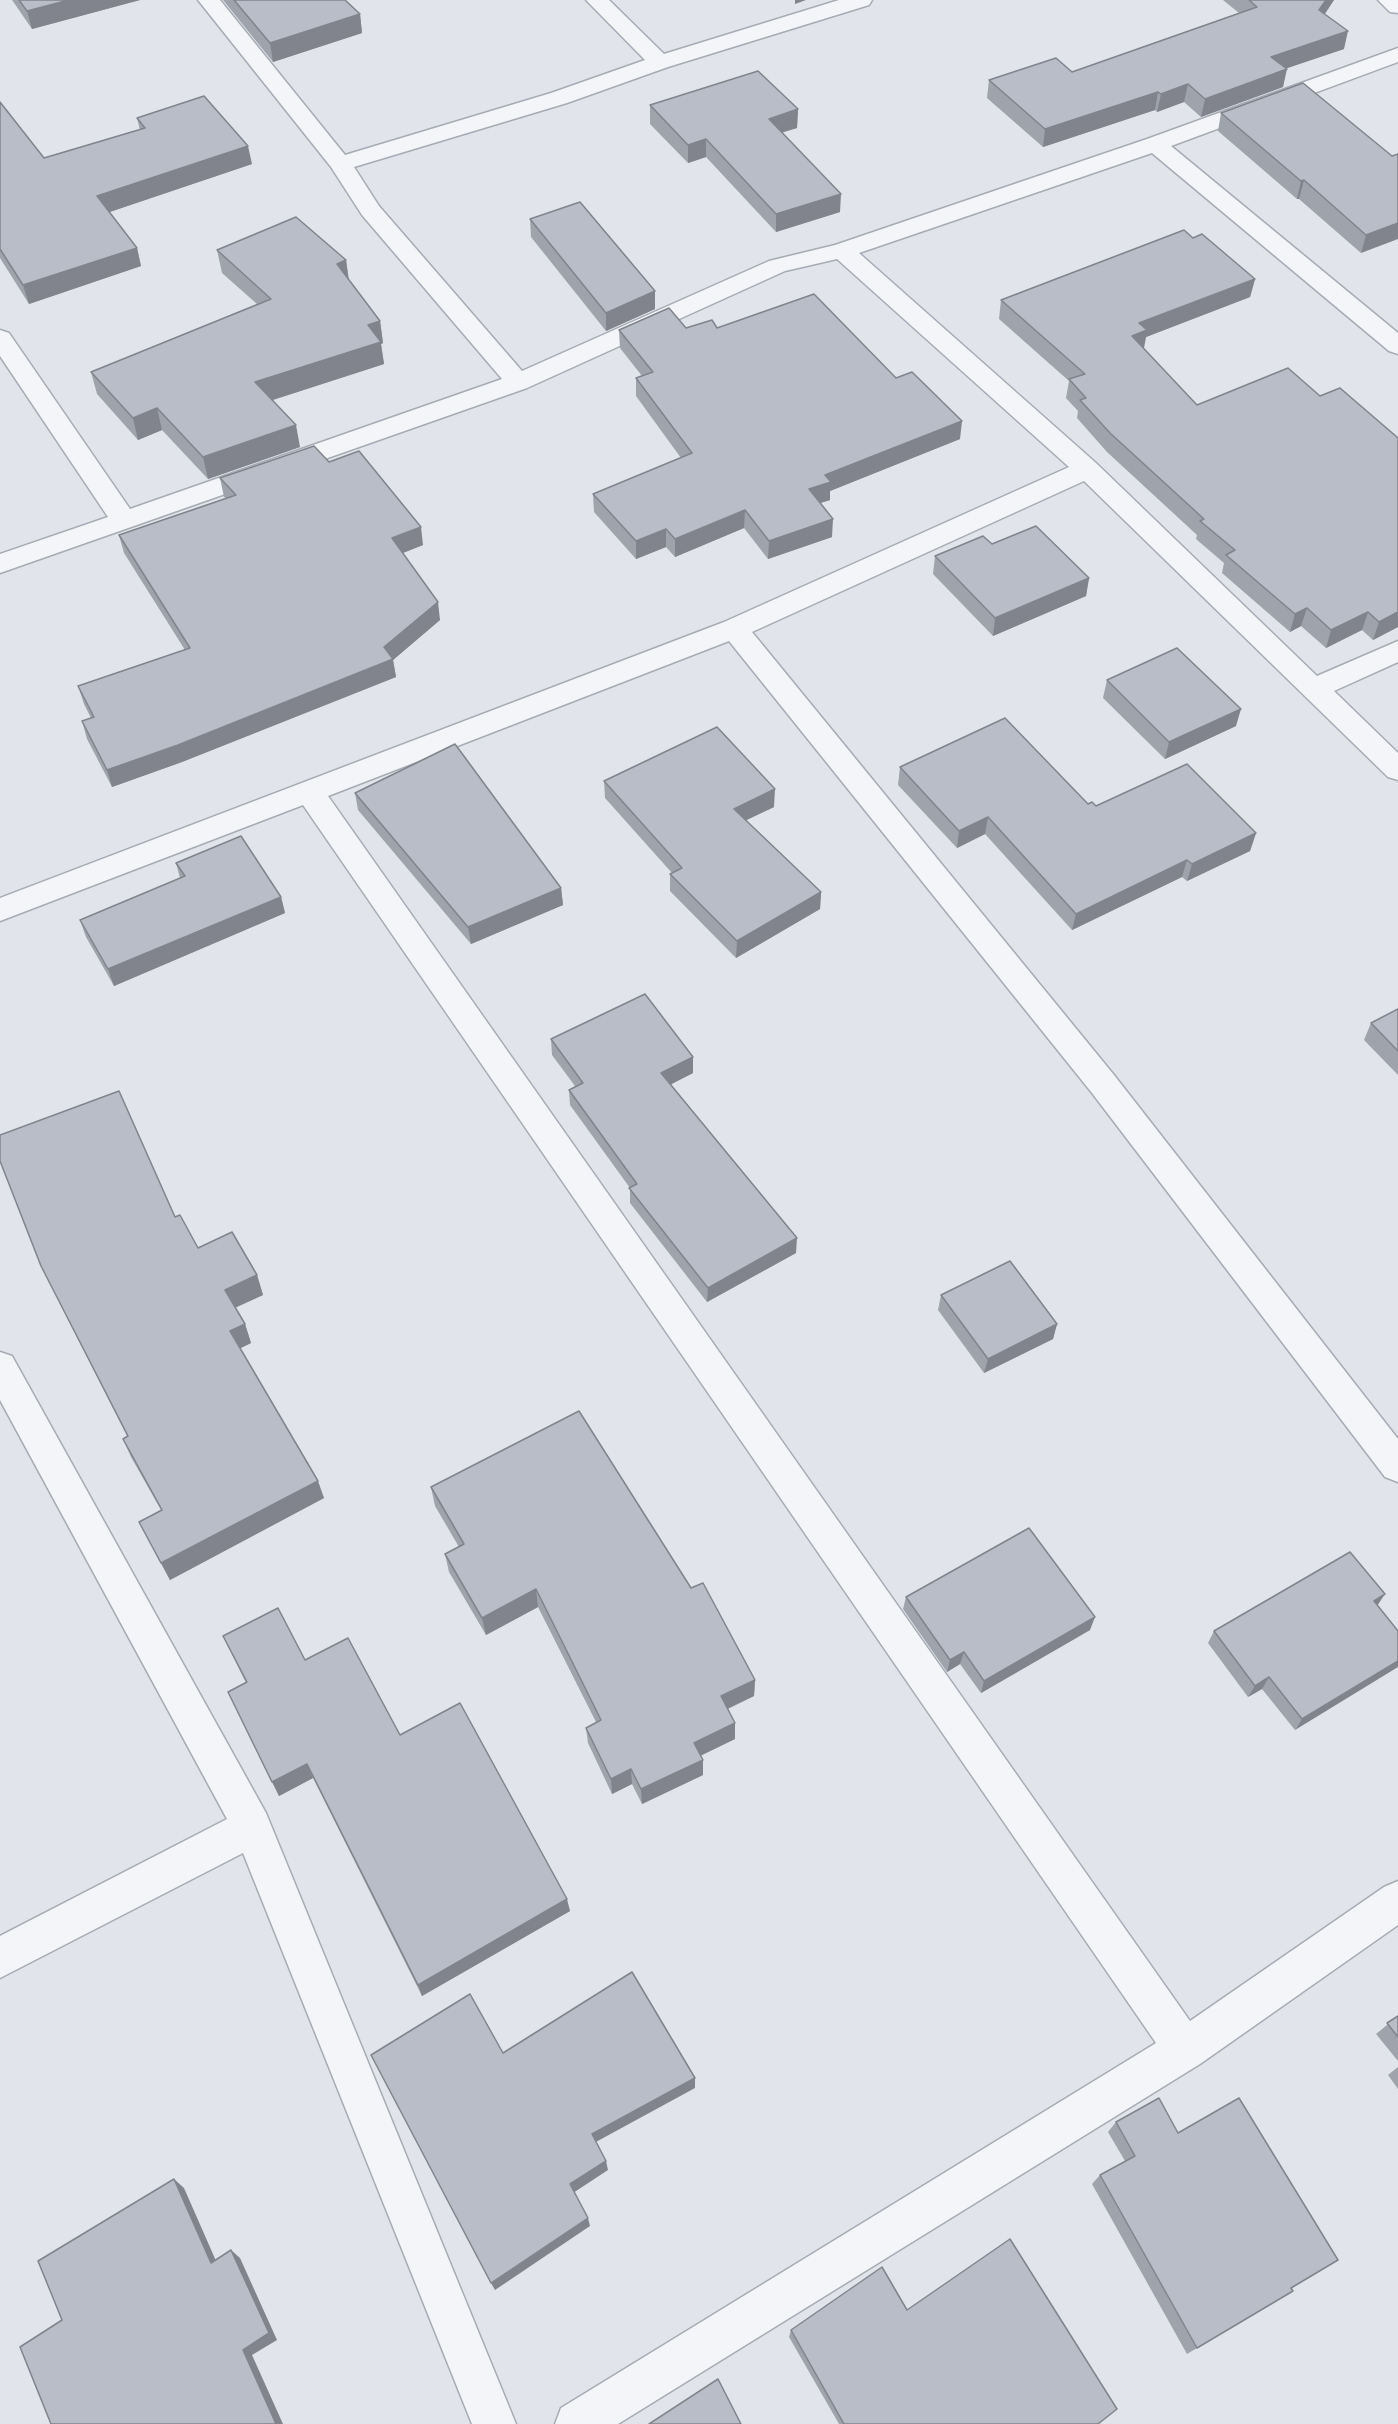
<!DOCTYPE html>
<style>
body{margin:0}
canvas{display:block;background:#e1e4ea}
</style>
<canvas width="1398" height="2424"></canvas>
<script>
const ctx = document.querySelector('canvas').getContext('2d');
ctx.lineJoin = 'round';
function poly(rows) {
  const path = new Path2D();
  for (const r of rows) {
    path.moveTo(r[0], r[1]);
    for (let i = 2; i < r.length; i += 2) path.lineTo(r[i], r[i + 1]);
  }
  return path;
}
function stroke(path, color, width, dash) {
  ctx.strokeStyle = color;
  ctx.lineWidth = width;
  ctx.lineCap = dash ? 'butt' : 'round';
  ctx.setLineDash(dash || []);
  ctx.stroke(path);
}
function fill(path, color) {
  ctx.fillStyle = color;
  ctx.fill(path, 'evenodd');
}
const minor = poly([
 [198,0,220,0,345,155,551,93,645,60,586,0,609,0,664,54,839,0,872,0,869,5,668,67,567,103,354,167,379,206,522,371,769,261,835,245,1147,139,1398,48,1398,62,1171,146,1398,333,1398,354,1389,351,1152,153,859,253,1096,463,1317,676,1398,641,1398,662,1334,691,1398,753,1398,780,1388,777,1084,481,752,632,1114,1075,1398,1439,1398,1482,1385,1477,1092,1093,729,641,328,796,1190,2021,1384,1887,1398,1881,1398,1925,1200,2064,618,2424,555,2424,561,2408,1156,2043,303,805,0,921,0,898,724,622,1069,467,837,259,785,271,527,388,0,573,0,554,108,517,0,356,0,330,9,333,130,509,502,379,362,215,331,167,198,0],
 [1378,0,1398,0,1398,13,1390,12,1378,0],
 [0,1352,12,1356,266,1813,516,2424,472,2424,243,1853,0,1978,0,1936,227,1819,0,1400,0,1352]
]);
stroke(minor, '#a6abb5', 3);
fill(minor, '#f4f5f8');
fill(poly([
 [12,0,140,0,32,29],
 [223,0,345,0,360,14,362,33,273,62],
 [1223,0,1334,0,1325,14,1344,49,1286,68,1283,87,1201,117,1184,102,1157,112,1155,110,1043,147,987,98,989,80,1072,72,1239,13],
 [0,102,44,158,140,130,137,118,252,164,109,212,137,248,141,266,29,304,0,258],
 [650,105,798,109,797,128,782,132,840,212,776,232,706,157,688,163,650,124],
 [1221,113,1392,156,1361,253,1299,199,1297,199,1218,131],
 [530,219,655,309,606,331,531,237],
 [1193,238,1255,279,1250,297,1146,337,1143,348,1398,627,1373,640,1362,630,1326,648,1301,626,1290,632,1222,573,1224,563,1196,539,1197,535,1107,452,1077,418,1078,411,1066,398,1069,381,999,319,1001,300],
 [217,250,346,260,349,280,380,321,383,343,381,344,384,364,273,400,300,447,208,479,162,430,138,440,97,394,91,372,257,304,222,273],
 [686,328,717,328,896,378,960,439,830,491,830,500,820,503,832,537,768,559,744,528,675,557,666,547,636,559,594,512,593,494,681,458,636,396,636,378,642,376,620,348,619,330],
 [329,462,423,545,403,553,440,620,393,660,396,677,182,762,112,787,87,739,82,721,91,718,84,704,78,686,185,650,124,553,119,535,226,498,224,497,220,478],
 [992,544,1089,578,1086,596,993,636,933,574,935,556],
 [1107,680,1236,726,1165,759,1103,698],
 [900,767,1096,806,1256,833,1250,851,1187,881,1182,877,1072,930,985,834,957,848,898,785],
 [604,781,774,807,746,820,821,892,820,909,736,958,670,891,670,874,672,873,605,798],
 [355,793,561,888,563,905,471,944,358,810],
 [176,863,281,897,285,913,114,986,86,937,80,920,180,878],
 [1398,1009,1398,1075,1364,1040,1371,1023],
 [551,1039,693,1073,671,1084,796,1253,707,1302,630,1203,630,1188,570,1105,569,1090,575,1086,552,1055],
 [175,1217,198,1248,257,1275,263,1295,235,1308,245,1324,251,1343,240,1348,324,1498,170,1580,139,1522,161,1510,131,1457,123,1439,127,1436,41,1266],
 [941,1295,1057,1324,1053,1339,984,1373,938,1310],
 [431,1487,691,1588,755,1680,754,1696,728,1709,735,1739,701,1755,703,1760,703,1775,642,1804,632,1784,612,1794,588,1743,586,1728,596,1722,538,1607,486,1635,449,1572,445,1554,459,1547,435,1506],
 [906,1597,1090,1630,981,1693,960,1664,947,1672,903,1609],
 [1378,1606,1295,1730,1262,1689,1248,1697,1208,1643,1214,1631],
 [223,1636,305,1660,400,1735,570,1911,422,1996,313,1778,279,1796,246,1683],
 [1398,2016,1398,2061,1376,2034],
 [1398,2067,1398,2089,1388,2075],
 [1116,2122,1178,2133,1293,2291,1187,2354,1092,2184,1100,2175,1125,2161,1108,2132],
 [907,2310,1098,2424,839,2424,789,2337,791,2330]
]), '#9ea3ac');
fill(poly([
 [69,0,140,0,32,29,27,11],
 [795,0,806,0,795,4],
 [1326,0,1334,0,1315,28,1319,10],
 [360,14,362,33,273,62,270,43],
 [1348,31,1344,49,1267,75,1271,57],
 [1287,69,1283,87,1201,117,1205,99],
 [1188,84,1184,102,1157,112,1161,94],
 [1158,92,1155,110,1043,147,1045,129],
 [798,109,797,128,768,137,769,119],
 [706,139,706,157,688,163,688,145],
 [248,146,252,164,101,215,97,196],
 [1304,180,1299,199,1297,199,1301,181],
 [841,194,840,212,776,232,776,214],
 [1398,223,1398,239,1361,253,1366,235],
 [137,248,141,266,29,304,23,285],
 [346,260,349,283,337,264],
 [1255,279,1250,297,1146,337,1144,348,1132,336,1139,323],
 [655,291,655,309,606,331,606,313],
 [380,321,383,343,381,344,384,364,260,404,255,382,368,325],
 [157,408,162,430,138,440,133,418],
 [962,421,960,439,830,491,830,500,808,507,809,489,825,475],
 [296,425,300,447,208,479,203,457],
 [745,510,744,528,675,557,675,539],
 [833,519,832,537,768,559,769,541],
 [421,527,423,545,395,556,392,538],
 [666,529,666,547,636,559,636,541],
 [1089,578,1086,596,993,636,995,618],
 [438,602,440,620,393,660,396,677,182,762,112,787,107,770,384,647],
 [1307,608,1301,626,1290,632,1295,614],
 [1368,612,1362,630,1326,648,1331,630],
 [1398,612,1398,627,1373,640,1379,622],
 [1241,709,1236,726,1165,759,1169,742],
 [775,789,774,807,734,826,734,809],
 [988,817,985,834,957,848,959,831],
 [1256,833,1250,851,1187,881,1192,864],
 [1187,860,1182,877,1072,930,1076,914],
 [561,888,563,905,471,944,468,927],
 [821,892,820,909,736,958,737,941],
 [281,897,285,913,114,986,108,969],
 [693,1057,693,1073,662,1089,661,1073],
 [797,1238,796,1253,707,1302,708,1288],
 [257,1275,263,1295,232,1309,225,1290],
 [245,1324,251,1343,237,1350,230,1331],
 [1057,1324,1053,1339,984,1373,988,1359],
 [318,1481,324,1498,170,1580,161,1563],
 [536,1589,538,1607,486,1635,482,1618],
 [1385,1594,1377,1606,1374,1601],
 [1095,1617,1090,1630,981,1693,984,1681],
 [964,1652,960,1664,947,1672,950,1660],
 [1398,1661,1398,1667,1295,1730,1302,1719],
 [1269,1677,1262,1689,1248,1697,1255,1686],
 [755,1680,754,1696,720,1712,721,1696],
 [735,1723,735,1739,694,1759,694,1743],
 [703,1760,703,1775,642,1804,641,1789],
 [307,1764,313,1778,279,1796,272,1782],
 [631,1769,632,1784,612,1794,611,1779],
 [567,1899,570,1911,422,1996,418,1985],
 [695,2078,695,2088,594,2143,592,2134],
 [606,2161,608,2170,573,2193,570,2184],
 [174,2179,184,2188,220,2270,211,2263],
 [588,2218,590,2226,495,2290,491,2283],
 [231,2250,240,2258,277,2340,252,2355,283,2424,276,2424,243,2350]
]), '#81848c');
const building = poly([
 [19,0,69,0,27,11,19,0],
 [234,0,345,0,360,14,270,43,234,0],
 [1249,0,1326,0,1319,10,1348,31,1271,57,1287,69,1205,99,1188,84,1161,94,1158,92,1045,129,989,80,1056,58,1072,72,1257,7,1249,0],
 [758,71,798,109,769,119,841,194,776,214,706,139,688,145,650,105,758,71],
 [1303,83,1392,156,1398,154,1398,223,1366,235,1304,180,1301,181,1221,113,1303,83],
 [204,96,248,146,97,196,137,248,23,285,0,249,0,102,44,158,145,128,137,118,204,96],
 [580,202,655,291,606,313,530,219,580,202],
 [296,217,346,260,337,264,380,321,368,325,381,342,255,382,296,425,203,457,157,408,133,418,91,372,271,299,217,250,296,217],
 [1184,230,1193,238,1202,234,1255,279,1139,323,1147,330,1132,336,1197,405,1288,368,1320,396,1340,388,1398,438,1398,612,1379,622,1368,612,1331,630,1307,608,1295,614,1226,555,1235,550,1200,521,1204,519,1110,433,1080,400,1086,398,1069,379,1085,374,1001,300,1184,230],
 [814,294,896,378,912,372,962,421,825,475,831,482,809,489,833,519,769,541,745,510,675,539,666,529,636,541,593,494,692,453,636,378,653,372,619,330,669,308,686,328,712,320,717,328,814,294],
 [314,446,329,462,359,451,421,527,392,538,438,602,384,647,393,659,178,745,107,770,82,721,94,717,78,686,190,648,119,535,236,495,220,478,314,446],
 [1036,526,1089,578,995,618,935,556,983,536,992,544,1036,526],
 [1177,648,1241,709,1169,742,1107,680,1177,648],
 [1005,718,1088,804,1092,802,1096,806,1187,764,1256,833,1192,864,1187,860,1076,914,988,817,959,831,900,767,1005,718],
 [717,727,775,789,734,809,821,892,737,941,670,874,682,868,604,781,717,727],
 [455,744,561,888,468,927,355,793,455,744],
 [241,836,281,897,108,969,80,920,185,876,176,863,241,836],
 [645,994,693,1057,661,1073,797,1238,708,1288,629,1188,637,1184,569,1090,583,1083,551,1039,645,994],
 [1398,1009,1398,1051,1371,1023,1398,1009],
 [119,1091,175,1217,180,1215,198,1248,232,1232,257,1275,225,1290,245,1324,230,1331,318,1481,161,1563,139,1522,162,1510,123,1439,128,1436,41,1266,0,1161,0,1135,119,1091],
 [1010,1261,1057,1324,988,1359,941,1295,1010,1261],
 [579,1411,691,1588,703,1583,755,1680,721,1696,735,1723,694,1743,703,1760,641,1789,631,1769,611,1779,586,1728,601,1720,536,1589,482,1618,445,1554,464,1544,431,1487,579,1411],
 [1029,1528,1095,1617,984,1681,964,1652,950,1660,906,1597,1029,1528],
 [1350,1552,1385,1594,1374,1601,1398,1631,1398,1661,1302,1719,1269,1677,1255,1686,1214,1631,1350,1552],
 [278,1608,305,1660,348,1638,400,1735,460,1703,567,1899,418,1985,307,1764,272,1782,228,1692,247,1682,223,1636,278,1608],
 [632,1972,695,2078,592,2134,606,2161,570,2184,588,2218,491,2283,371,2055,470,1994,503,2053,632,1972],
 [1398,2016,1398,2037,1387,2023,1398,2016],
 [1159,2098,1178,2133,1239,2098,1338,2260,1291,2288,1293,2291,1197,2348,1100,2175,1135,2156,1116,2122,1159,2098],
 [174,2179,211,2263,231,2250,269,2333,243,2350,276,2424,51,2424,20,2347,62,2320,38,2261,174,2179],
 [1010,2239,1117,2409,1098,2424,844,2424,791,2330,882,2267,907,2310,1010,2239],
 [718,2379,741,2424,649,2424,718,2379]
]);
fill(building, '#b8bdc8');
stroke(building, '#81848c', 1.5);
</script>
